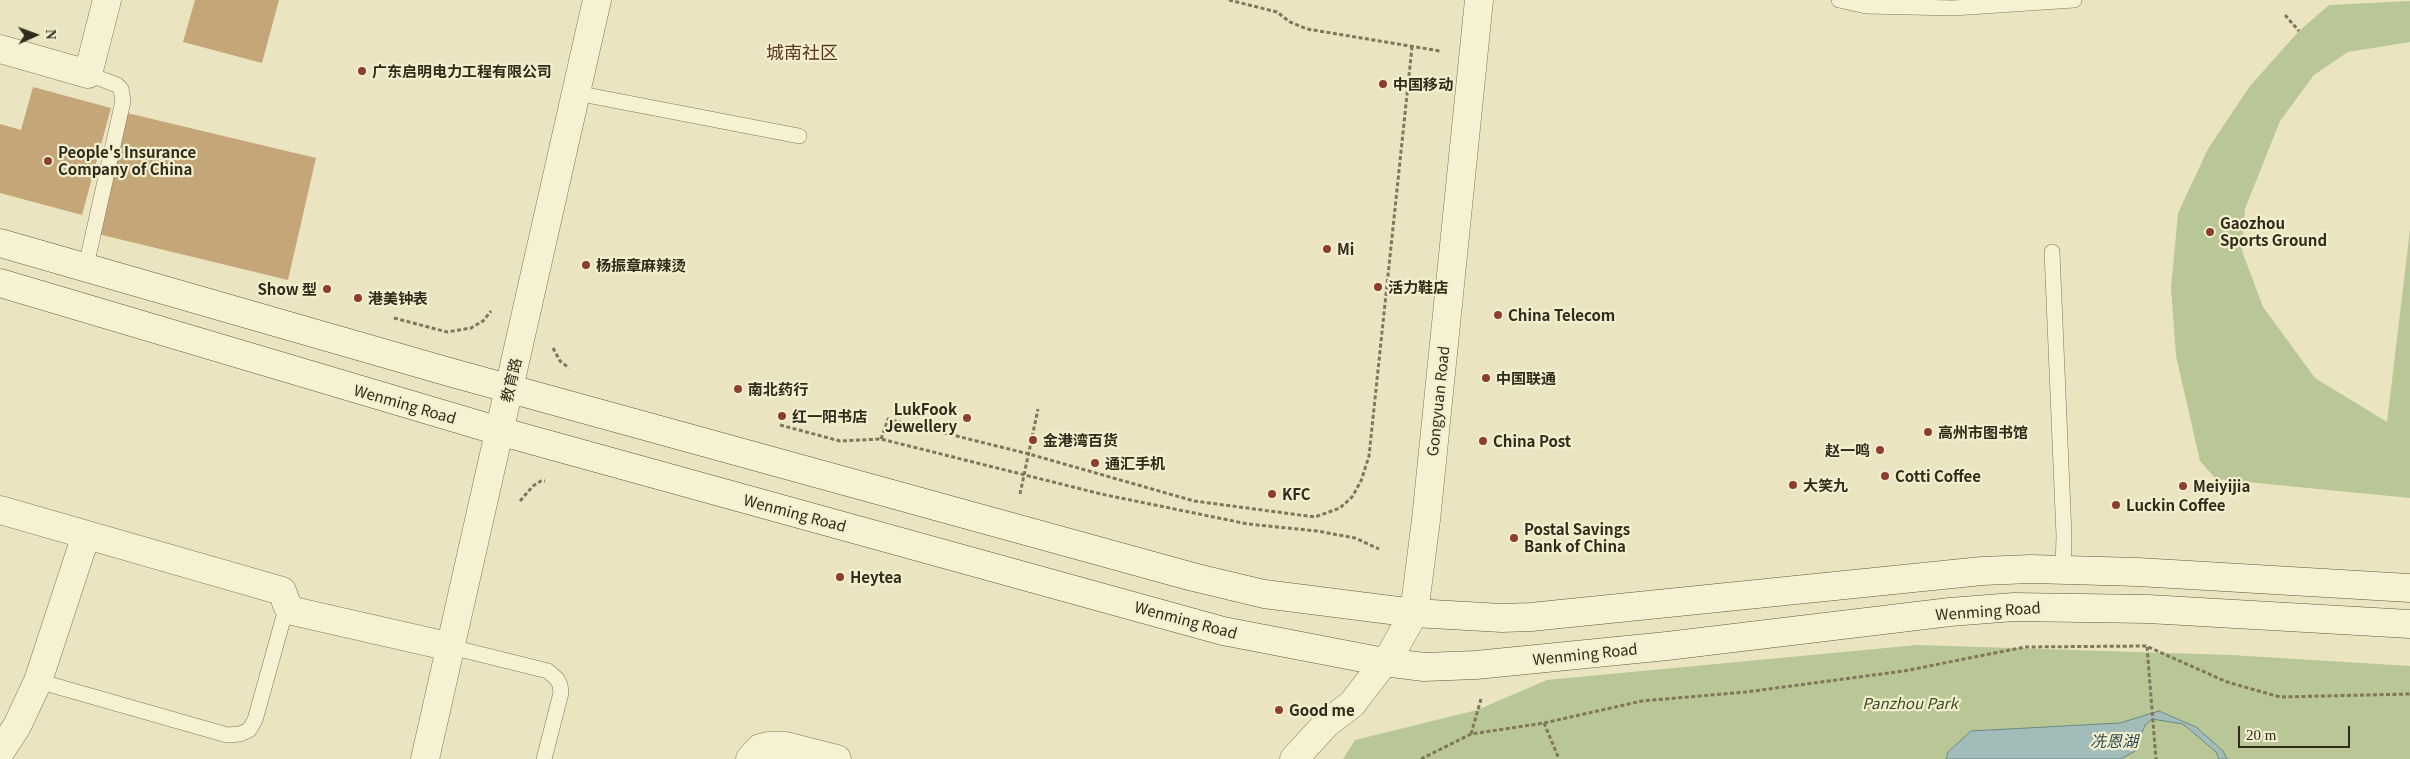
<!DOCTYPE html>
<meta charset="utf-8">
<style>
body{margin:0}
#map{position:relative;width:2410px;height:759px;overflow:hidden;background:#eae5c0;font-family:Georgia,serif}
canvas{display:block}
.north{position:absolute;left:10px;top:10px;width:50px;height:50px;-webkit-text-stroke:4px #f2eece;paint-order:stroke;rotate:88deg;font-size:14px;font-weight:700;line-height:20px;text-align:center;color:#322b1c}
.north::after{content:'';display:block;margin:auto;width:18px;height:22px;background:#322b1c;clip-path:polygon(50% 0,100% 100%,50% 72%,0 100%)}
.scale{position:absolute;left:2238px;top:726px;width:112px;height:22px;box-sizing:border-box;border:2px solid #322b1c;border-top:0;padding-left:6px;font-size:15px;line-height:18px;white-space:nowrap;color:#322b1c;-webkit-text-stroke:4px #f2eece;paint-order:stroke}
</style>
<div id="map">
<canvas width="2410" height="759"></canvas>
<div class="north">N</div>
<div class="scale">20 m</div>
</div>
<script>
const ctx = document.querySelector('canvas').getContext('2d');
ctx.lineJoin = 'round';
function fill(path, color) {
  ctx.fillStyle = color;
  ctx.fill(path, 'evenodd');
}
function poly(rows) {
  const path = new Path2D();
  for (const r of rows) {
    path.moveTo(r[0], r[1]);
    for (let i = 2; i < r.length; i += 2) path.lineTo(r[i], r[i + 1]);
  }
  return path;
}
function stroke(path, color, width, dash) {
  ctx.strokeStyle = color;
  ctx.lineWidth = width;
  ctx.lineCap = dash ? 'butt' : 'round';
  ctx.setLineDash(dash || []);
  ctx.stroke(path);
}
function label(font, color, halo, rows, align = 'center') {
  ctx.font = font + ' Georgia,"Noto Sans SC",serif';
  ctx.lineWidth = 4.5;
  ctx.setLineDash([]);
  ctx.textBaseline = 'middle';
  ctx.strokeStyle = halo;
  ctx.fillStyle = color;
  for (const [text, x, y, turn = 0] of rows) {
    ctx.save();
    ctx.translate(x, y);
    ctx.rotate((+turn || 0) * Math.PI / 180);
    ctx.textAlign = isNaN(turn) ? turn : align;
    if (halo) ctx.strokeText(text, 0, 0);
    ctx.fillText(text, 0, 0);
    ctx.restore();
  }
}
fill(poly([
 [2410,1,2410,42,2348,52,2314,75,2280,121,2245,209,2242,251,2263,307,2315,378,2387,422,2410,230,2410,498,2216,479,2200,461,2176,356,2171,288,2178,213,2208,149,2250,86,2299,31,2329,5],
 [1917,645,2231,655,2410,666,2410,759,1343,759,1355,740,1477,710,1547,680]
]), '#b8c795');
const water = poly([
 [2159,711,2196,727,2223,751,2227,759,2219,759,2216,752,2183,724,2152,719,2145,725,2135,751,2121,759,1946,759,1948,752,1971,731,2120,723,2159,711]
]);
fill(water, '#a2bcb9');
stroke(water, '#6a8987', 1);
fill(poly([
 [195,0,279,0,262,63,183,42],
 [33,87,111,108,82,215,0,193,0,124,21,130],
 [127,113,316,158,288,280,98,234]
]), '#c5a678');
const service = poly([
 [1839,0,1866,6,1953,8,2074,0],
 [576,93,799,136],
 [2052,252,2064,536,2063,569],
 [86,266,123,101,121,89,117,85,88,74],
 [451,647,548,671,557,679,560,685,561,693,544,759],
 [38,681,227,735,240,734,249,730,255,720,287,605]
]);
const minor = poly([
 [0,49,88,74,107,0],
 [0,510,282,591,287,605,293,611,451,647],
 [0,752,17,726,38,681,86,535],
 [750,759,760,748,768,746,786,746,837,759]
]);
const tertiary = poly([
 [425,759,597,0],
 [1294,759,1327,723,1352,704,1392,652,1414,613,1426,520,1479,0]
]);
const secondary = poly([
 [0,243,449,372,1193,577,1264,594,1414,613,1502,618,1531,617,1982,571,2031,569,2138,572,2410,588],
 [0,283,499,431,1223,631,1384,662,1424,667,1476,665,1667,646,1950,612,2014,607,2148,609,2410,624]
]);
stroke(service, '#817659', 16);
stroke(minor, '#817659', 29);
stroke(tertiary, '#817659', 29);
stroke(secondary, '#63573c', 29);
stroke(poly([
 [1229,0,1277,12,1290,22,1307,29,1440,51],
 [2285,15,2299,31],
 [394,318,447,332,471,328,483,321,491,311],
 [553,348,560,361,569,368],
 [780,425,840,441,881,439,1101,494,1248,524,1317,531,1355,538,1379,549],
 [881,439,888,419,1029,454,1194,501,1315,517,1340,508,1352,497,1361,481,1369,456,1412,47],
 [1020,494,1038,409],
 [520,501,533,486,541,481,545,481],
 [2147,647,2156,759],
 [1544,723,1559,759],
 [1471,734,1481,699],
 [1421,759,1471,734,1544,723,1642,701,1746,692,1904,671,2025,647,2146,646,2227,682,2280,697,2410,694]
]), '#817659', 3, [4, 2.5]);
stroke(service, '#f6f1d2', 15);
stroke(minor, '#f6f1d2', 28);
stroke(tertiary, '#f6f1d2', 28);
stroke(secondary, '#f6f1d2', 28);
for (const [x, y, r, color] of [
 [362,71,5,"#8b3e2e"],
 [1383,84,5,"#8b3e2e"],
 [48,161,5,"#8b3e2e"],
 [2210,232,5,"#8b3e2e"],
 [1327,249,5,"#8b3e2e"],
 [586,265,5,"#8b3e2e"],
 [1378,287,5,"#8b3e2e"],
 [327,289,5,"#8b3e2e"],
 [358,298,5,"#8b3e2e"],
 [1498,315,5,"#8b3e2e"],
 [1486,378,5,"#8b3e2e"],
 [738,389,5,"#8b3e2e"],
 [782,416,5,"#8b3e2e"],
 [967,418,5,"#8b3e2e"],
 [1928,432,5,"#8b3e2e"],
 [1033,440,5,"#8b3e2e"],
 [1483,441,5,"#8b3e2e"],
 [1880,450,5,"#8b3e2e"],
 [1095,463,5,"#8b3e2e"],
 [1885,476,5,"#8b3e2e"],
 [1793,485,5,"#8b3e2e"],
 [2183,486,5,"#8b3e2e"],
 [1272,494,5,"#8b3e2e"],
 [2116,505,5,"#8b3e2e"],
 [1514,538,5,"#8b3e2e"],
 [840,577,5,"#8b3e2e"],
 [1279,710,5,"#8b3e2e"]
]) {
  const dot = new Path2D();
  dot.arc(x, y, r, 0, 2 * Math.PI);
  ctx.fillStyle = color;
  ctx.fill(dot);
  stroke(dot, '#f2eece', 2);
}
label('bold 15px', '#322b1c', '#f2eece', [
 ["广东启明电力工程有限公司",372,71],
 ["中国移动",1393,84],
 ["People's Insurance",58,152],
 ["Company of China",58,169],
 ["Gaozhou",2220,223],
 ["Sports Ground",2220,240],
 ["Mi",1337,249],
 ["杨振章麻辣烫",596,265],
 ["活力鞋店",1388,287],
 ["Show 型",317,289,"right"],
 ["港美钟表",368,298],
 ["China Telecom",1508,315],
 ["中国联通",1496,378],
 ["南北药行",748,389],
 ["LukFook",957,409,"right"],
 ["Jewellery",957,426,"right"],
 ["红一阳书店",792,416],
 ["高州市图书馆",1938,432],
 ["金港湾百货",1043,440],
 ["China Post",1493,441],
 ["赵一鸣",1870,450,"right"],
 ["通汇手机",1105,463],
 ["Cotti Coffee",1895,476],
 ["大笑九",1803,485],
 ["Meiyijia",2193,486],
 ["KFC",1282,494],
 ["Luckin Coffee",2126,505],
 ["Postal Savings",1524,529],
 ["Bank of China",1524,546],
 ["Heytea",850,577],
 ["Good me",1289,710]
], 'left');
label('15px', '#322b1c', '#f2eece', [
 ["教育路",511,380,-77],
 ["Gongyuan Road",1438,401,-84],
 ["Wenming Road",405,404,16],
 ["Wenming Road",795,513,15],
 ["Wenming Road",1988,611,-4],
 ["Wenming Road",1186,620,15],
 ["Wenming Road",1585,654,-6]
]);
label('italic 15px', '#3b4d25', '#f2eece', [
 ["Panzhou Park",1910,703]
]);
label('italic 16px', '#2d4c51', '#f2eece', [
 ["冼恩湖",2114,741]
]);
label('18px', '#5b371f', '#f2eece', [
 ["城南社区",802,52]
]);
</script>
